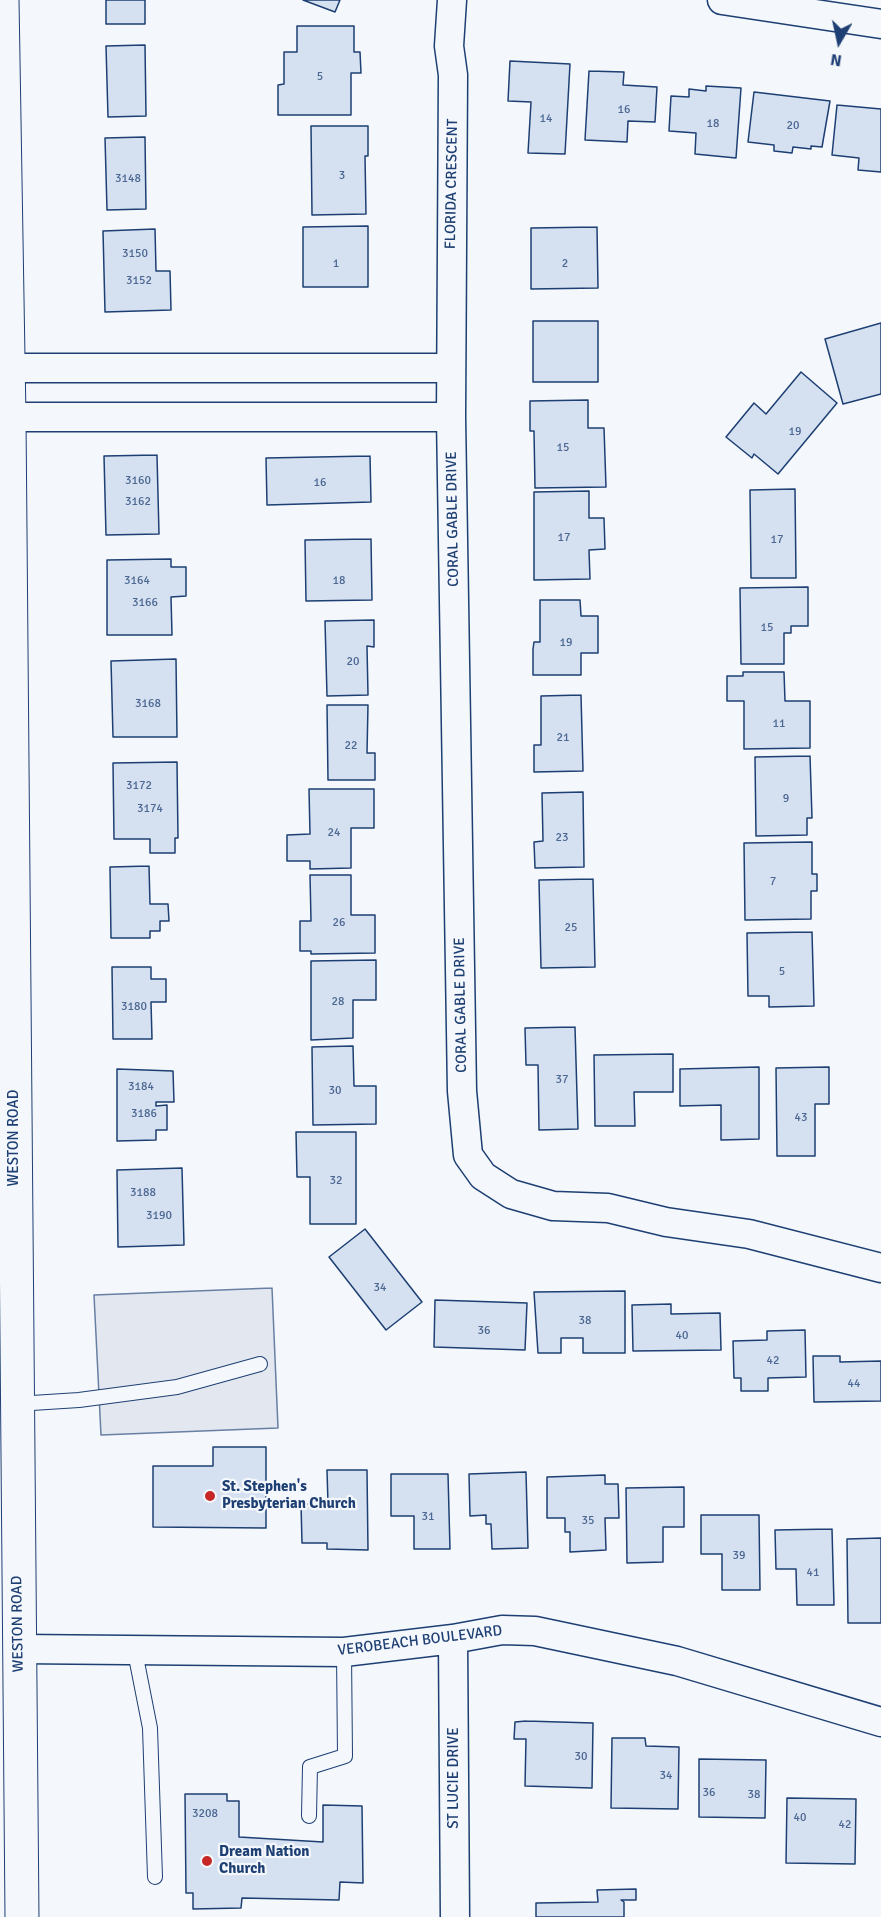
<!DOCTYPE html>
<style>
body{margin:0}
#map{position:relative;width:881px;height:1917px;overflow:hidden;background:#f4f7fb;font-family:Signika,sans-serif}
canvas{display:block}
.north{position:absolute;left:809px;top:12px;width:60px;height:60px;-webkit-text-stroke:4px #f4f7fb;paint-order:stroke;rotate:189deg;font-size:16px;font-weight:700;line-height:24px;text-align:center;color:#1d3f73}
.north::after{content:'';display:block;margin:auto;width:21px;height:27px;background:#1d3f73;clip-path:polygon(50% 0,100% 100%,50% 72%,0 100%)}
</style>
<div id="map">
<canvas width="881" height="1917"></canvas>
<div class="north">N</div>
</div>
<script>
const ctx = document.querySelector('canvas').getContext('2d');
ctx.lineJoin = 'round';
function fill(path, color) {
  ctx.fillStyle = color;
  ctx.fill(path, 'evenodd');
}
function poly(rows) {
  const path = new Path2D();
  for (const r of rows) {
    path.moveTo(r[0], r[1]);
    for (let i = 2; i < r.length; i += 2) path.lineTo(r[i], r[i + 1]);
  }
  return path;
}
function stroke(path, color, width, dash) {
  ctx.strokeStyle = color;
  ctx.lineWidth = width;
  ctx.lineCap = dash ? 'butt' : 'round';
  ctx.setLineDash(dash || []);
  ctx.stroke(path);
}
function label(font, color, halo, rows, align = 'center') {
  ctx.font = font + ' Signika,sans-serif';
  ctx.lineWidth = 4.5;
  ctx.setLineDash([]);
  ctx.textBaseline = 'middle';
  ctx.strokeStyle = halo;
  ctx.fillStyle = color;
  for (const [text, x, y, turn = 0] of rows) {
    ctx.save();
    ctx.translate(x, y);
    ctx.rotate((+turn || 0) * Math.PI / 180);
    ctx.textAlign = isNaN(turn) ? turn : align;
    if (halo) ctx.strokeText(text, 0, 0);
    ctx.fillText(text, 0, 0);
    ctx.restore();
  }
}
const parking = poly([
 [272,1288,278,1428,101,1435,94,1295,272,1288]
]);
fill(parking, '#e3e8f0');
stroke(parking, '#687fa3', 1.5);
const building = poly([
 [106,0,145,0,145,24,106,24,106,0],
 [303,0,340,0,335,12,303,0],
 [297,26,354,26,354,52,360,52,361,73,351,73,351,115,278,115,278,85,284,84,284,52,297,52,297,26],
 [145,45,146,116,108,117,106,46,145,45],
 [510,61,570,64,565,154,528,153,531,102,508,101,510,61],
 [589,71,624,72,623,85,657,87,655,122,628,121,627,142,585,140,589,71],
 [706,86,741,88,736,158,695,154,696,133,669,131,671,96,689,97,689,89,706,91,706,86],
 [754,92,830,101,822,147,811,146,811,149,793,147,792,153,774,151,774,145,748,142,754,92],
 [837,105,881,109,881,172,858,170,859,158,832,155,837,105],
 [311,126,368,126,368,156,365,156,366,214,312,215,311,126],
 [145,137,146,209,107,210,105,138,145,137],
 [368,226,368,287,303,287,303,227,368,226],
 [597,227,598,288,531,289,531,228,597,227],
 [155,229,156,271,170,271,171,310,105,312,103,231,155,229],
 [533,321,598,321,598,382,533,382,533,321],
 [881,323,881,394,843,404,825,339,881,323],
 [801,372,837,403,778,474,754,454,752,458,726,437,754,403,766,414,801,372],
 [588,400,588,428,604,428,606,487,535,488,534,431,530,431,530,401,588,400],
 [157,455,159,534,106,535,104,456,157,455],
 [370,456,371,502,267,505,266,458,370,456],
 [795,489,796,578,751,578,750,490,795,489],
 [589,491,589,518,604,518,605,549,589,550,590,579,534,580,534,492,589,491],
 [371,539,372,600,306,601,305,540,371,539],
 [171,559,171,567,186,567,186,596,171,597,172,635,107,635,107,560,171,559],
 [808,587,808,626,791,626,791,633,784,633,784,664,741,664,740,588,808,587],
 [540,600,580,600,581,616,598,616,598,653,581,653,581,675,533,675,533,649,534,642,540,642,540,600],
 [374,620,374,647,367,646,368,695,327,696,325,621,374,620],
 [176,659,177,737,113,737,111,661,176,659],
 [743,672,784,672,785,701,810,701,810,748,744,749,744,701,727,701,727,676,743,676,743,672],
 [581,695,583,771,534,772,534,745,541,745,541,696,581,695],
 [327,705,368,705,367,753,375,753,375,780,328,780,327,705],
 [810,756,812,818,807,818,807,835,756,836,755,757,810,756],
 [177,762,178,838,175,838,175,853,150,853,150,839,114,839,113,763,177,762],
 [309,789,374,789,374,828,351,828,351,868,310,869,310,861,287,861,287,835,310,834,309,789],
 [583,792,584,867,535,868,534,842,543,841,542,793,583,792],
 [812,842,812,874,817,874,817,891,811,891,811,919,745,920,744,843,812,842],
 [149,866,150,904,168,904,169,921,160,921,160,931,150,931,150,938,111,938,110,867,149,866],
 [310,875,351,875,351,915,375,915,375,953,311,954,311,951,300,951,300,921,311,921,310,875],
 [593,879,595,967,541,968,539,880,593,879],
 [812,932,814,1006,769,1007,769,996,748,996,747,933,812,932],
 [376,960,376,1000,353,1000,353,1038,311,1040,311,961,376,960],
 [112,967,151,967,151,979,166,979,166,1002,151,1002,152,1039,113,1039,112,967],
 [575,1027,578,1129,539,1130,538,1065,526,1065,525,1028,575,1027],
 [353,1046,354,1086,376,1086,376,1124,313,1125,312,1047,353,1046],
 [673,1054,673,1092,634,1092,635,1126,595,1126,594,1055,673,1054],
 [759,1067,759,1139,721,1140,721,1105,680,1106,680,1069,759,1067],
 [829,1067,829,1104,815,1104,815,1156,777,1156,776,1068,829,1067],
 [117,1069,173,1071,174,1102,156,1102,156,1106,167,1105,167,1130,156,1130,156,1140,117,1141,117,1069],
 [296,1132,356,1132,356,1224,310,1224,310,1177,297,1177,296,1132],
 [182,1168,184,1245,118,1247,117,1170,182,1168],
 [365,1229,422,1302,386,1330,329,1257,365,1229],
 [625,1291,625,1353,583,1353,583,1338,561,1338,561,1353,538,1353,534,1292,625,1291],
 [435,1300,527,1303,525,1350,434,1347,435,1300],
 [671,1304,671,1314,720,1313,721,1350,633,1351,632,1305,671,1304],
 [805,1330,806,1377,768,1378,768,1391,741,1391,741,1378,734,1378,733,1341,767,1340,767,1331,805,1330],
 [813,1356,840,1356,840,1362,881,1361,881,1401,814,1402,813,1356],
 [213,1447,266,1447,266,1528,153,1527,153,1466,213,1466,213,1447],
 [327,1470,367,1470,368,1550,327,1549,327,1543,302,1543,301,1504,328,1504,327,1470],
 [526,1472,528,1548,492,1549,491,1524,486,1524,486,1515,470,1516,469,1474,526,1472],
 [391,1474,448,1474,450,1549,414,1549,414,1516,391,1516,391,1474],
 [605,1475,605,1484,618,1484,619,1518,605,1518,606,1550,570,1552,570,1532,565,1532,565,1518,547,1518,547,1477,605,1475],
 [684,1487,684,1527,663,1527,663,1562,627,1563,626,1488,684,1487],
 [701,1515,759,1515,760,1590,722,1590,722,1554,701,1554,701,1515],
 [832,1529,834,1605,797,1605,796,1569,776,1569,775,1530,832,1529],
 [881,1538,881,1623,848,1623,847,1539,881,1538],
 [526,1721,593,1723,592,1788,525,1786,526,1739,514,1739,515,1722,526,1721],
 [612,1738,645,1738,646,1746,679,1747,678,1809,611,1808,612,1738],
 [699,1759,766,1760,765,1818,699,1817,699,1759],
 [185,1794,227,1794,227,1801,239,1801,239,1837,323,1842,323,1805,362,1806,363,1883,340,1882,339,1900,242,1898,241,1908,193,1909,193,1893,186,1893,185,1794],
 [787,1798,856,1799,855,1864,786,1863,787,1798],
 [636,1889,636,1900,621,1900,624,1902,624,1917,536,1917,536,1903,598,1902,597,1890,636,1889]
]);
fill(building, '#d5e0f0');
stroke(building, '#1d3f73', 1.5);
const lane = poly([
 [16,1404,79,1400,177,1387,260,1364],
 [135,1652,150,1728,155,1877],
 [309,1816,310,1767,345,1756,344,1652]
]);
const street = poly([
 [452,0,449,46,453,75,451,417,462,1091,468,1155,483,1176,511,1194,553,1206,608,1208,666,1222,749,1234,881,1268],
 [722,0,881,24],
 [8,368,450,368],
 [9,417,451,417],
 [453,1639,455,1917],
 [19,1649,344,1652,453,1639,502,1630,535,1631,677,1661,881,1722]
]);
const secondary = poly([
 [2,0,9,417,22,1917]
]);
stroke(lane, '#1d3f73', 16);
stroke(street, '#1d3f73', 31);
stroke(secondary, '#1d3f73', 35);
stroke(lane, '#f4f7fb', 14);
stroke(street, '#f4f7fb', 28);
stroke(secondary, '#f4f7fb', 33);
for (const [x, y, r, color] of [
 [210,1496,6,"#c62828"],
 [207,1861,6,"#c62828"]
]) {
  const dot = new Path2D();
  dot.arc(x, y, r, 0, 2 * Math.PI);
  ctx.fillStyle = color;
  ctx.fill(dot);
  stroke(dot, '#f4f7fb', 2);
}
label('12px', '#4b6792', null, [
 ["5",320,77],
 ["16",624,110],
 ["14",546,119],
 ["18",713,124],
 ["20",793,126],
 ["3",342,176],
 ["3148",128,179],
 ["3150",135,254],
 ["1",336,264],
 ["2",565,264],
 ["3152",139,281],
 ["19",795,432],
 ["15",563,448],
 ["3160",138,481],
 ["16",320,483],
 ["3162",138,502],
 ["17",564,538],
 ["17",777,540],
 ["3164",137,581],
 ["18",339,581],
 ["3166",145,603],
 ["15",767,628],
 ["19",566,643],
 ["20",353,662],
 ["3168",148,704],
 ["11",779,724],
 ["21",563,738],
 ["22",351,746],
 ["3172",139,786],
 ["9",786,799],
 ["3174",150,809],
 ["24",334,833],
 ["23",562,838],
 ["7",773,882],
 ["26",339,923],
 ["25",571,928],
 ["5",782,972],
 ["28",338,1002],
 ["3180",134,1007],
 ["37",562,1080],
 ["3184",141,1087],
 ["30",335,1091],
 ["3186",144,1114],
 ["43",801,1118],
 ["32",336,1181],
 ["3188",143,1193],
 ["3190",159,1216],
 ["34",380,1288],
 ["38",585,1321],
 ["36",484,1331],
 ["40",682,1336],
 ["42",773,1361],
 ["44",854,1384],
 ["31",428,1517],
 ["35",588,1521],
 ["39",739,1556],
 ["41",813,1573],
 ["30",581,1757],
 ["34",666,1776],
 ["36",709,1793],
 ["38",754,1795],
 ["3208",205,1814],
 ["40",800,1818],
 ["42",845,1825]
]);
label('15px', '#1d3f73', '#f4f7fb', [
 ["FLORIDA CRESCENT",452,184,-89],
 ["CORAL GABLE DRIVE",453,519,-91],
 ["CORAL GABLE DRIVE",461,1005,-91],
 ["WESTON ROAD",14,1138,-90],
 ["WESTON ROAD",18,1624,-91],
 ["VEROBEACH BOULEVARD",420,1641,-7],
 ["ST LUCIE DRIVE",454,1778,-90]
]);
label('bold 15px', '#1d3f73', '#f4f7fb', [
 ["St. Stephen's",222,1487],
 ["Presbyterian Church",222,1504],
 ["Dream Nation",219,1852],
 ["Church",219,1869]
], 'left');
</script>
